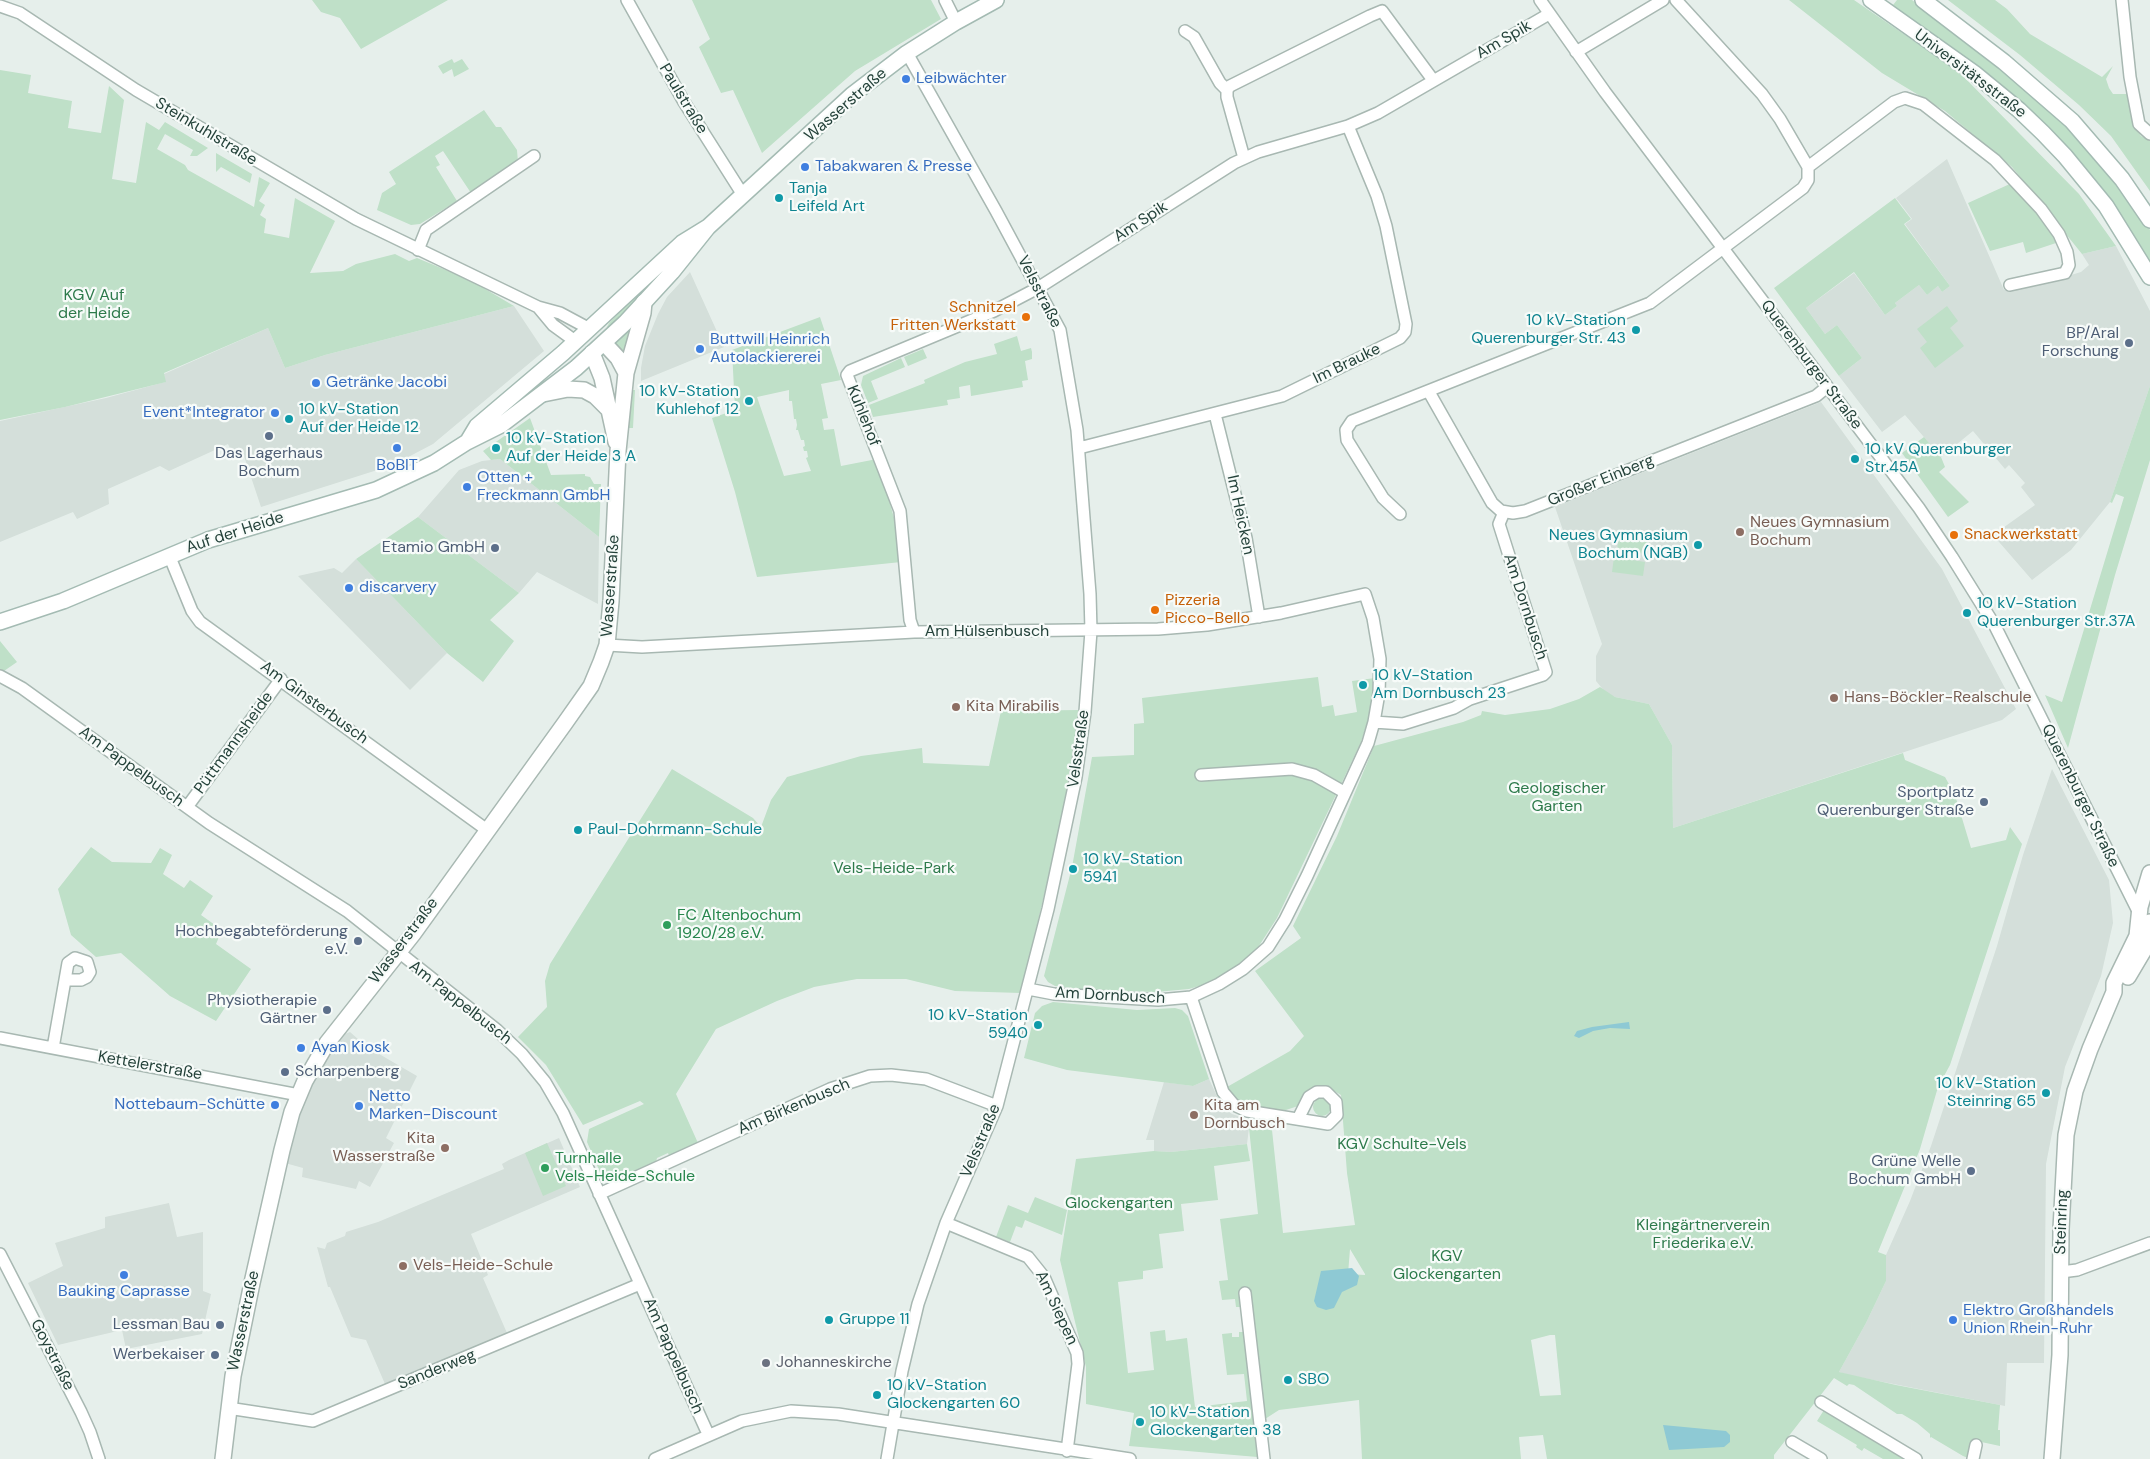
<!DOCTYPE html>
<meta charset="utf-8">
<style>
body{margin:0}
canvas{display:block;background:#e6efeb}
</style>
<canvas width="2150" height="1459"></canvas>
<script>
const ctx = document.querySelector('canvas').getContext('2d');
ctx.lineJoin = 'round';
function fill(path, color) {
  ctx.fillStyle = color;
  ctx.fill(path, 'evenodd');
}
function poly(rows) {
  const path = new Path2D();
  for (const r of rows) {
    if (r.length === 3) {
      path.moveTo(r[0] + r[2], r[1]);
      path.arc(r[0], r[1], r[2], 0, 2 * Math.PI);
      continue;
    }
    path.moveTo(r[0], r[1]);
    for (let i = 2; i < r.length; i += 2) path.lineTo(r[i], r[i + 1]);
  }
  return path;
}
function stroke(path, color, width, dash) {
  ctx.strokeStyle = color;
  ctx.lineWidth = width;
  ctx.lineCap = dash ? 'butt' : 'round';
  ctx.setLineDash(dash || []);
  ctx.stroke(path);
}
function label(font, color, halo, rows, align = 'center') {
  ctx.font = font + ' "DM Sans",sans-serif';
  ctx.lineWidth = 4.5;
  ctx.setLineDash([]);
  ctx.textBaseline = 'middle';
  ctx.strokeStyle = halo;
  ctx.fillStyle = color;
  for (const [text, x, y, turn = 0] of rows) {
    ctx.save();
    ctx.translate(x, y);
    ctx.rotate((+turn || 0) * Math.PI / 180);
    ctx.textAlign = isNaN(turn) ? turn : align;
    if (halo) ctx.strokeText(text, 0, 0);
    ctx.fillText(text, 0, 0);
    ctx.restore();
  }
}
fill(poly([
 [1947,159,2004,290,2051,281,2081,272,2089,265,2082,254,2116,246,2150,311,2150,386,2110,502,2071,550,2032,580,1993,535,2035,505,2021,487,2025,483,2009,465,2005,469,1973,431,1941,457,1905,415,1882,432,1839,376,1862,358,1837,325,1825,334,1806,308,1854,273,1885,315,1897,306,1895,303,1919,285,1927,295,1938,286,1942,292,1950,286,1905,224,1912,219,1896,198],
 [690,272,724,347,641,381,641,368,645,346,658,314,667,297],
 [514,306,544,351,433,444,393,465,261,507,244,456,235,459,228,444,169,471,160,466,108,489,109,504,77,519,73,512,0,542,0,421,106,398,165,382,164,374,268,328,285,368,325,355],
 [1821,402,1942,569,2016,709,2002,720,1673,828,1672,745,1649,704,1615,697,1606,693,1596,681,1596,656,1602,644,1555,507],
 [500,459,599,537,598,604,537,572,519,593,418,517,459,470,482,461],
 [356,559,447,653,410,690,298,576,334,568,342,573],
 [2052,769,2109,880,2113,923,2101,976,2065,1067,2046,1164,2044,1363,2007,1363,2005,1406,1848,1375,1839,1372,1866,1323,1886,1281,1886,1255,1910,1201,1931,1146,1997,946,2023,855],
 [350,1032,367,1047,417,1076,386,1138,394,1143,370,1187,359,1181,356,1189,302,1177,303,1168,285,1163,297,1118,318,1070,342,1035],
 [1209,1079,1221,1105,1232,1114,1250,1120,1247,1144,1171,1152,1154,1151,1154,1140,1146,1140,1164,1082,1193,1086],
 [559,1138,580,1187,471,1234,488,1275,483,1278,507,1333,385,1384,366,1340,351,1337,330,1287,328,1287,317,1247,325,1249,327,1243,345,1236,346,1232,378,1222,504,1169,502,1164,509,1160],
 [169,1203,177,1237,203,1232,203,1291,211,1294,202,1334,126,1349,122,1330,58,1345,28,1283,63,1266,55,1243,105,1228,105,1217]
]), '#d4dfda');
fill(poly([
 [312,0,448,0,361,49,340,18,321,12],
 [692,0,931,0,941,19,855,71,762,153,733,90,721,93,699,47,710,39],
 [1789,0,1854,0,1959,72,2079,194,2116,246,2082,254,2012,167,1945,111,1882,73],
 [1882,0,1893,5,1897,0,1912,0,1995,63,2072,129,2129,199,2150,230,2150,264,2105,195],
 [1948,0,1995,0,2007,9,2030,34,2102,77,2113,66,2106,79,2109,88,2113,94,2129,94,2135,127,2141,136,2150,141,2150,191,2111,136,2079,105,2020,55],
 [452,59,454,63,462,59,469,69,454,77,452,69,443,74,438,66],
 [0,70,31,75,28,93,72,101,68,128,101,133,109,86,124,100,112,179,136,183,146,122,159,130,165,122,208,148,197,156,190,156,193,150,165,134,157,149,185,165,188,170,254,207,259,177,270,183,259,201,265,205,260,215,266,219,264,233,289,238,295,198,335,221,310,273,343,271,356,264,395,254,409,261,417,258,470,280,514,306,325,355,285,368,268,328,164,373,166,382,65,407,0,420],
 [484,110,496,127,501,127,517,150,518,162,471,193,443,151,435,156,440,165,436,167,457,201,420,224,411,225,377,210,382,193,396,184,389,172],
 [216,153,252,174,250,183,221,167,216,172],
 [2012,183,2046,222,2056,243,2026,253,2023,242,1990,251,1968,203],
 [1895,198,1911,219,1904,224,1950,286,1942,292,1938,286,1927,295,1919,285,1895,303,1897,306,1885,315,1854,272,1806,308,1825,334,1837,325,1862,358,1839,376,1774,288],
 [659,273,661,275,604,333,609,323],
 [1947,306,1958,321,1950,328,1964,346,1935,368,1920,348,1927,342,1917,329],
 [820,317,841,380,821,384,828,418,822,419,824,430,834,429,841,466,877,459,897,528,901,562,757,577,735,492,712,418,735,410,732,350],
 [789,390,789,401,792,401,794,419,796,419,797,425,796,430,798,430,801,440,804,440,805,446,803,447,804,451,807,451,808,457,806,458,811,471,784,476,757,397],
 [632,324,623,357,611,343],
 [1017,336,1021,351,1031,348,1032,352,1032,359,1025,361,1028,380,1022,381,1023,387,971,396,970,385,959,387,960,398,947,400,948,405,873,417,869,405,925,383,924,380,965,362,997,354,994,344],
 [923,349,927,358,908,366,904,357],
 [901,358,905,367,871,381,878,399,868,403,861,385,863,376],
 [2150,386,2150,460,2115,575,2068,748,2045,695,2062,702,2124,497,2116,494,2112,503,2110,502],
 [630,390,635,390,633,428,628,428],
 [530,418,551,475,585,474,585,476,590,477,594,484,601,484,599,537,500,459,491,460,483,451],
 [1924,437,1941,457,1945,467,1939,472,1969,502,1948,517,1902,453],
 [418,517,519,593,490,620,514,641,483,682,447,653,356,559],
 [1619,536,1648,540,1646,554,1617,550],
 [1614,557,1645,562,1643,576,1612,572],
 [0,641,17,662,4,671,0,670],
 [1318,677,1322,707,1333,705,1335,716,1357,712,1352,681,1375,678,1370,714,1361,742,1344,778,1277,918,1257,949,1233,969,1209,983,1189,989,1156,992,1086,990,1055,986,1048,982,1044,976,1072,867,1092,757,1134,755,1134,724,1144,723,1142,698],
 [1600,687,1615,697,1649,704,1672,745,1673,828,1903,753,1905,760,1945,777,1955,795,1971,848,2006,840,2010,827,2022,844,1950,1065,1938,1087,1920,1149,1878,1252,1886,1255,1886,1281,1866,1323,1839,1372,1896,1385,2000,1405,1998,1430,2000,1430,2000,1446,1972,1440,1968,1458,1963,1456,1931,1437,1930,1438,1930,1434,1917,1423,1902,1414,1897,1414,1854,1385,1849,1384,1847,1386,1834,1378,1774,1455,1774,1459,1547,1459,1543,1435,1519,1437,1521,1459,1362,1459,1359,1400,1279,1410,1265,1419,1269,1458,1129,1446,1134,1413,1086,1404,1086,1367,1060,1260,1076,1159,1154,1151,1171,1152,1247,1144,1250,1161,1214,1166,1218,1200,1181,1204,1184,1231,1159,1234,1163,1268,1143,1271,1143,1279,1118,1282,1128,1373,1154,1370,1150,1332,1165,1330,1166,1341,1187,1338,1195,1407,1247,1401,1244,1374,1227,1375,1222,1334,1232,1333,1232,1337,1239,1337,1239,1332,1244,1332,1241,1307,1236,1307,1235,1299,1222,1300,1219,1281,1228,1280,1220,1219,1258,1214,1249,1128,1272,1130,1283,1233,1355,1225,1347,1173,1341,1095,1329,1088,1317,1087,1298,1106,1283,1111,1243,1105,1231,1096,1227,1087,1290,1051,1304,1036,1255,971,1301,938,1293,926,1337,836,1374,746,1463,722,1481,715,1482,711,1505,715,1550,709,1579,699],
 [1350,1249,1365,1274,1365,1275,1348,1274],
 [1550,1335,1555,1335,1561,1395,1540,1396,1531,1340],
 [1079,710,1068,783,1054,853,1021,993,955,991,906,979,857,979,814,987,777,1001,716,1029,676,1094,698,1143,669,1156,668,1153,657,1158,656,1162,612,1181,603,1179,587,1142,589,1129,644,1104,640,1101,583,1125,546,1065,518,1037,547,1007,545,981,550,964,672,769,753,818,761,827,771,800,787,777,861,756,922,748,923,763,989,766,1001,711],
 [91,847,112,862,151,863,160,848,172,855,163,874,184,888,190,880,213,896,201,915,222,930,216,944,251,969,216,1021,170,996,121,953,96,957,71,935,58,889],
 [1053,1002,1137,1010,1175,1008,1182,1010,1188,1016,1209,1079,1193,1086,1067,1070,1024,1058,1035,1013,1042,1006],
 [1322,1107,9],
 [547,1143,566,1186,543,1196,525,1153],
 [1035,1197,1067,1210,1062,1235,1025,1220,1022,1228,1016,1226,1010,1242,996,1237,1008,1205,1028,1213],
 [1824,1410,1909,1459,1883,1459,1864,1448,1862,1451,1856,1447,1857,1445,1817,1421]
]), '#bfe0c8');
fill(poly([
 [1629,1022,1630,1029,1610,1028,1593,1031,1579,1038,1574,1036,1577,1031,1592,1027],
 [1352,1268,1359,1276,1357,1285,1342,1292,1334,1308,1326,1310,1317,1307,1314,1301,1321,1271],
 [1663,1425,1726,1431,1730,1435,1730,1442,1724,1447,1669,1450]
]), '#8ec9d4');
const minor = poly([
 [627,0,684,102,743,195],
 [945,0,956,22],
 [1540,0,1605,92,1919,508,1952,557,1995,626,2140,915],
 [2122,0,2130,77,2139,124,2150,134],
 [0,6,20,13,136,90,356,219,538,307,560,313,588,328],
 [1185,31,1194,37,1220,83,1227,90],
 [1576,52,1663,0],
 [1244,158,1227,97,1227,90,1230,86,1370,16,1382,11,1433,80],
 [1808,167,1894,102,1905,98,1923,104,1995,160,2041,209,2059,234,2067,252,2069,265,2065,273,2010,285],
 [418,250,426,230,534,156],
 [538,307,553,325,575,341],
 [1429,392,1492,503,1501,511,1513,513,1525,511,1816,396,1827,387],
 [1215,414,1246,538,1259,617],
 [1079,448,1282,396,1400,338,1405,332,1406,324,1386,226,1377,196,1348,126],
 [1400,514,1383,498,1347,440,1346,430,1352,421,1650,303,1803,188,1808,180,1808,167,1780,119,1762,94,1676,0],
 [169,555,192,611,200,622,487,830],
 [914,632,910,620,900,511,847,375,850,371,994,311,1038,288,1234,163,1258,152,1348,126,1378,113,1549,14],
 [607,645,642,647,914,632,1158,629,1207,625,1281,613,1365,594,1373,618,1380,659,1379,693,1374,722,1368,743,1307,876,1285,920,1268,947,1243,969,1219,984,1191,997,1158,1000,1054,994,1028,989],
 [0,676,22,688,209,823,347,911,497,1030,522,1054,545,1082,563,1113,708,1434],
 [1374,722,1403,724,1454,708,1470,699,1543,675,1546,672,1499,524,1504,512],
 [1201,775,1292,769,1314,775,1344,792],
 [187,807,281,679],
 [1191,997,1223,1092,1234,1105,1247,1111,1328,1124,1337,1115,1336,1102,1326,1092,1317,1092,1309,1097,1298,1119],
 [0,1038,299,1095],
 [53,1048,68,963,75,958,87,962,90,972,87,977,81,980,65,980],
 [599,1194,830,1089,870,1076,891,1075,926,1079,997,1106],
 [946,1223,1028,1257,1044,1277,1077,1353,1078,1364,1067,1451],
 [0,1254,81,1412,90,1432,99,1459],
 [2061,1272,2077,1270,2150,1243],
 [1245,1293,1264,1459],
 [1821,1402,1916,1459],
 [228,1408,313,1421,640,1284],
 [1792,1442,1821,1459],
 [655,1459,742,1421,791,1411,838,1414,1130,1459],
 [887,1459,902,1371,918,1304,946,1223,997,1106,1048,909,1076,777,1085,712,1091,631,1090,594,1077,430,1060,330,996,211,907,53],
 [1973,1459,1976,1445]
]);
const tertiary = poly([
 [604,343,618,358,626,373],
 [592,353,602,378,616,442],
 [543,394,568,389,584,390,595,396,608,409],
 [2128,977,2144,950,2150,922],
 [223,1459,233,1376,252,1283,282,1150,292,1112,305,1081,327,1043,413,934,565,723,591,686,601,662,607,645,611,601,618,451,626,373,643,313,644,302],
 [2052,1459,2060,1355,2061,1229,2066,1135,2075,1091,2090,1049,2114,992,2114,983,2137,936,2140,907,2150,873]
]);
const secondary = poly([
 [1871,0,1974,73,2019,110,2043,133,2065,156,2106,206,2150,277],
 [1923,0,2004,62,2072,121,2122,179,2150,220],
 [468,441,477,426,563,353,682,243,708,227,852,95,907,53,956,22,996,0],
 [0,622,63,601,208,540,376,490,434,463,467,442,501,425,576,368,625,323,672,272,708,227]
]);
stroke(minor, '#a8b8b2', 14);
stroke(tertiary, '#a8b8b2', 18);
stroke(secondary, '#a4bbb3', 18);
stroke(minor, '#fff', 11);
stroke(tertiary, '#fff', 15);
stroke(secondary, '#fff', 15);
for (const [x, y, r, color] of [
 [906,79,5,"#3f7fe0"],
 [805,167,5,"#3f7fe0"],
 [779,198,5,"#0f9aa8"],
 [1026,317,5,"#e8710a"],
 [1636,330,5,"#0f9aa8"],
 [2129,343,5,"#5c6f8a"],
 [700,349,5,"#3f7fe0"],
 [316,383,5,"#3f7fe0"],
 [749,401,5,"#0f9aa8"],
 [275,413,5,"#3f7fe0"],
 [289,419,5,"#0f9aa8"],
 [269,436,5,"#5c6f8a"],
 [397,448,5,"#3f7fe0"],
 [496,448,5,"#0f9aa8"],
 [1855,459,5,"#0f9aa8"],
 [467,487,5,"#3f7fe0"],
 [1740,532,5,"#8d6e63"],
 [1954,535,5,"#e8710a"],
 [1698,545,5,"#0f9aa8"],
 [495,548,5,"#5c6f8a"],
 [349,588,5,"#3f7fe0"],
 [1155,610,5,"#e8710a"],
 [1967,613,5,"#0f9aa8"],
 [1363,685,5,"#0f9aa8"],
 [1834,698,5,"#8d6e63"],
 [956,707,5,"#8d6e63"],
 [1984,802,5,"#5c6f8a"],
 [578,830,5,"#0f9aa8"],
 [1073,869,5,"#0f9aa8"],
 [667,925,5,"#2e9e5b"],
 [358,941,5,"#5c6f8a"],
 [327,1010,5,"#5c6f8a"],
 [1038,1025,5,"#0f9aa8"],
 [301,1048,5,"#3f7fe0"],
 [285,1072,5,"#5c6f8a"],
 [2046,1093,5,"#0f9aa8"],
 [275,1105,5,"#3f7fe0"],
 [359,1106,5,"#3f7fe0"],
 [1194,1115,5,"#8d6e63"],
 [445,1148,5,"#8d6e63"],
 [545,1168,5,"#2e9e5b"],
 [1971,1171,5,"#5c6f8a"],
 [403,1266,5,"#8d6e63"],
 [124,1275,5,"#3f7fe0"],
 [829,1320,5,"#0f9aa8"],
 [1953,1320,5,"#3f7fe0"],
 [220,1325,5,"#5c6f8a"],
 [215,1355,5,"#5c6f8a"],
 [766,1363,5,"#6b7280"],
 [1288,1380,5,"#0f9aa8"],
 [877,1395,5,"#0f9aa8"],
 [1140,1422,5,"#0f9aa8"]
]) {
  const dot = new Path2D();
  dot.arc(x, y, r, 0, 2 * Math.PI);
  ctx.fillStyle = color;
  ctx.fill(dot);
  stroke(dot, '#f7fbf9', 2);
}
label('16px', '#24423a', '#f7fbf9', [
 ["Am Spik",1504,40,-30],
 ["Universitätsstraße",1970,74,37],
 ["Paulstraße",683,99,59],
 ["Wasserstraße",846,105,-41],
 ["Steinkuhlstraße",206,132,31],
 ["Am Spik",1141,222,-33],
 ["Velsstraße",1039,292,63],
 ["Im Brauke",1347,364,-26],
 ["Querenburger Straße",1811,365,53],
 ["Kuhlehof",863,416,68],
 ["Großer Einberg",1601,481,-22],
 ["Im Heicken",1240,515,78],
 ["Auf der Heide",235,533,-18],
 ["Wasserstraße",611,586,-86],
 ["Am Dornbusch",1525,607,72],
 ["Am Hülsenbusch",987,632],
 ["Am Ginsterbusch",314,703,36],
 ["Püttmannsheide",234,743,-54],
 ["Velsstraße",1079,749,-82],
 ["Am Pappelbusch",131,767,36],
 ["Querenburger Straße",2080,796,64],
 ["Wasserstraße",404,941,-53],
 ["Am Dornbusch",1110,996,3],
 ["Am Pappelbusch",460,1003,38],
 ["Kettelerstraße",150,1066,10],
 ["Am Birkenbusch",794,1107,-23],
 ["Velsstraße",981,1141,-67],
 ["Steinring",2062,1222,-88],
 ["Am Siepen",1056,1308,65],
 ["Wasserstraße",244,1321,-78],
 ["Goystraße",52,1355,63],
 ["Am Pappelbusch",673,1356,66],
 ["Sanderweg",437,1370,-22]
]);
label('16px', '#366cbe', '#f7fbf9', [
 ["Leibwächter",916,79],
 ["Tabakwaren & Presse",815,167],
 ["Buttwill Heinrich",710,340],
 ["Autolackiererei",710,358],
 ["Getränke Jacobi",326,383],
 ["Event*Integrator",265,413,"right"],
 ["BoBIT",397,466,"center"],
 ["Otten +",477,478],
 ["Freckmann GmbH",477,496],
 ["discarvery",359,588],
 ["Ayan Kiosk",311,1048],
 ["Netto",369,1097],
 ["Marken-Discount",369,1115],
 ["Nottebaum-Schütte",265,1105,"right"],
 ["Bauking Caprasse",124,1292,"center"],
 ["Elektro Großhandels",1963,1311],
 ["Union Rhein-Ruhr",1963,1329]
], 'left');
label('16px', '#0d838f', '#f7fbf9', [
 ["Tanja",789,189],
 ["Leifeld Art",789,207],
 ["10 kV-Station",1626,321,"right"],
 ["Querenburger Str. 43",1626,339,"right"],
 ["10 kV-Station",739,392,"right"],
 ["Kuhlehof 12",739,410,"right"],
 ["10 kV-Station",299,410],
 ["Auf der Heide 12",299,428],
 ["10 kV-Station",506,439],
 ["Auf der Heide 3 A",506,457],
 ["10 kV Querenburger",1865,450],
 ["Str.45A",1865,468],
 ["Neues Gymnasium",1688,536,"right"],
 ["Bochum (NGB)",1688,554,"right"],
 ["10 kV-Station",1977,604],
 ["Querenburger Str.37A",1977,622],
 ["10 kV-Station",1373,676],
 ["Am Dornbusch 23",1373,694],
 ["Paul-Dohrmann-Schule",588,830],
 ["10 kV-Station",1083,860],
 ["5941",1083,878],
 ["10 kV-Station",1028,1016,"right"],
 ["5940",1028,1034,"right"],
 ["10 kV-Station",2036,1084,"right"],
 ["Steinring 65",2036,1102,"right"],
 ["Gruppe 11",839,1320],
 ["SBO",1298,1380],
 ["10 kV-Station",887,1386],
 ["Glockengarten 60",887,1404],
 ["10 kV-Station",1150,1413],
 ["Glockengarten 38",1150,1431]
], 'left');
label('16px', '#2d7a4b', '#f7fbf9', [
 ["KGV Auf",94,296],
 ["der Heide",94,314],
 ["Geologischer",1557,789],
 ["Garten",1557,807],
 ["Vels-Heide-Park",894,869],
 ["KGV Schulte-Vels",1402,1145],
 ["Glockengarten",1119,1204],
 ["Kleingärtnerverein",1703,1226],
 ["Friederika e.V.",1703,1244],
 ["KGV",1447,1257],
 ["Glockengarten",1447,1275]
]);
label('16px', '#c56008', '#f7fbf9', [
 ["Schnitzel",1016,308,"right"],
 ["Fritten Werkstatt",1016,326,"right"],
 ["Snackwerkstatt",1964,535],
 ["Pizzeria",1165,601],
 ["Picco-Bello",1165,619]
], 'left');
label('16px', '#4e5e75', '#f7fbf9', [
 ["BP/Aral",2119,334],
 ["Forschung",2119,352],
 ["Das Lagerhaus",269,454,"center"],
 ["Bochum",269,472,"center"],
 ["Etamio GmbH",485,548],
 ["Sportplatz",1974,793],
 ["Querenburger Straße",1974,811],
 ["Hochbegabteförderung",348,932],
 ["e.V.",348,950],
 ["Physiotherapie",317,1001],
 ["Gärtner",317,1019],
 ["Scharpenberg",295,1072,"left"],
 ["Grüne Welle",1961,1162],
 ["Bochum GmbH",1961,1180],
 ["Lessman Bau",210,1325],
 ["Werbekaiser",205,1355]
], 'right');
label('16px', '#785e54', '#f7fbf9', [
 ["Neues Gymnasium",1750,523],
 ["Bochum",1750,541],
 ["Hans-Böckler-Realschule",1844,698],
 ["Kita Mirabilis",966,707],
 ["Kita am",1204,1106],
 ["Dornbusch",1204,1124],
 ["Kita",435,1139,"right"],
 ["Wasserstraße",435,1157,"right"],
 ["Vels-Heide-Schule",413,1266]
], 'left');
label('16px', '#27864d', '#f7fbf9', [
 ["FC Altenbochum",677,916],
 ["1920/28 e.V.",677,934],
 ["Turnhalle",555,1159],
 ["Vels-Heide-Schule",555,1177]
], 'left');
label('16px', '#5b616d', '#f7fbf9', [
 ["Johanneskirche",776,1363]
], 'left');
</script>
